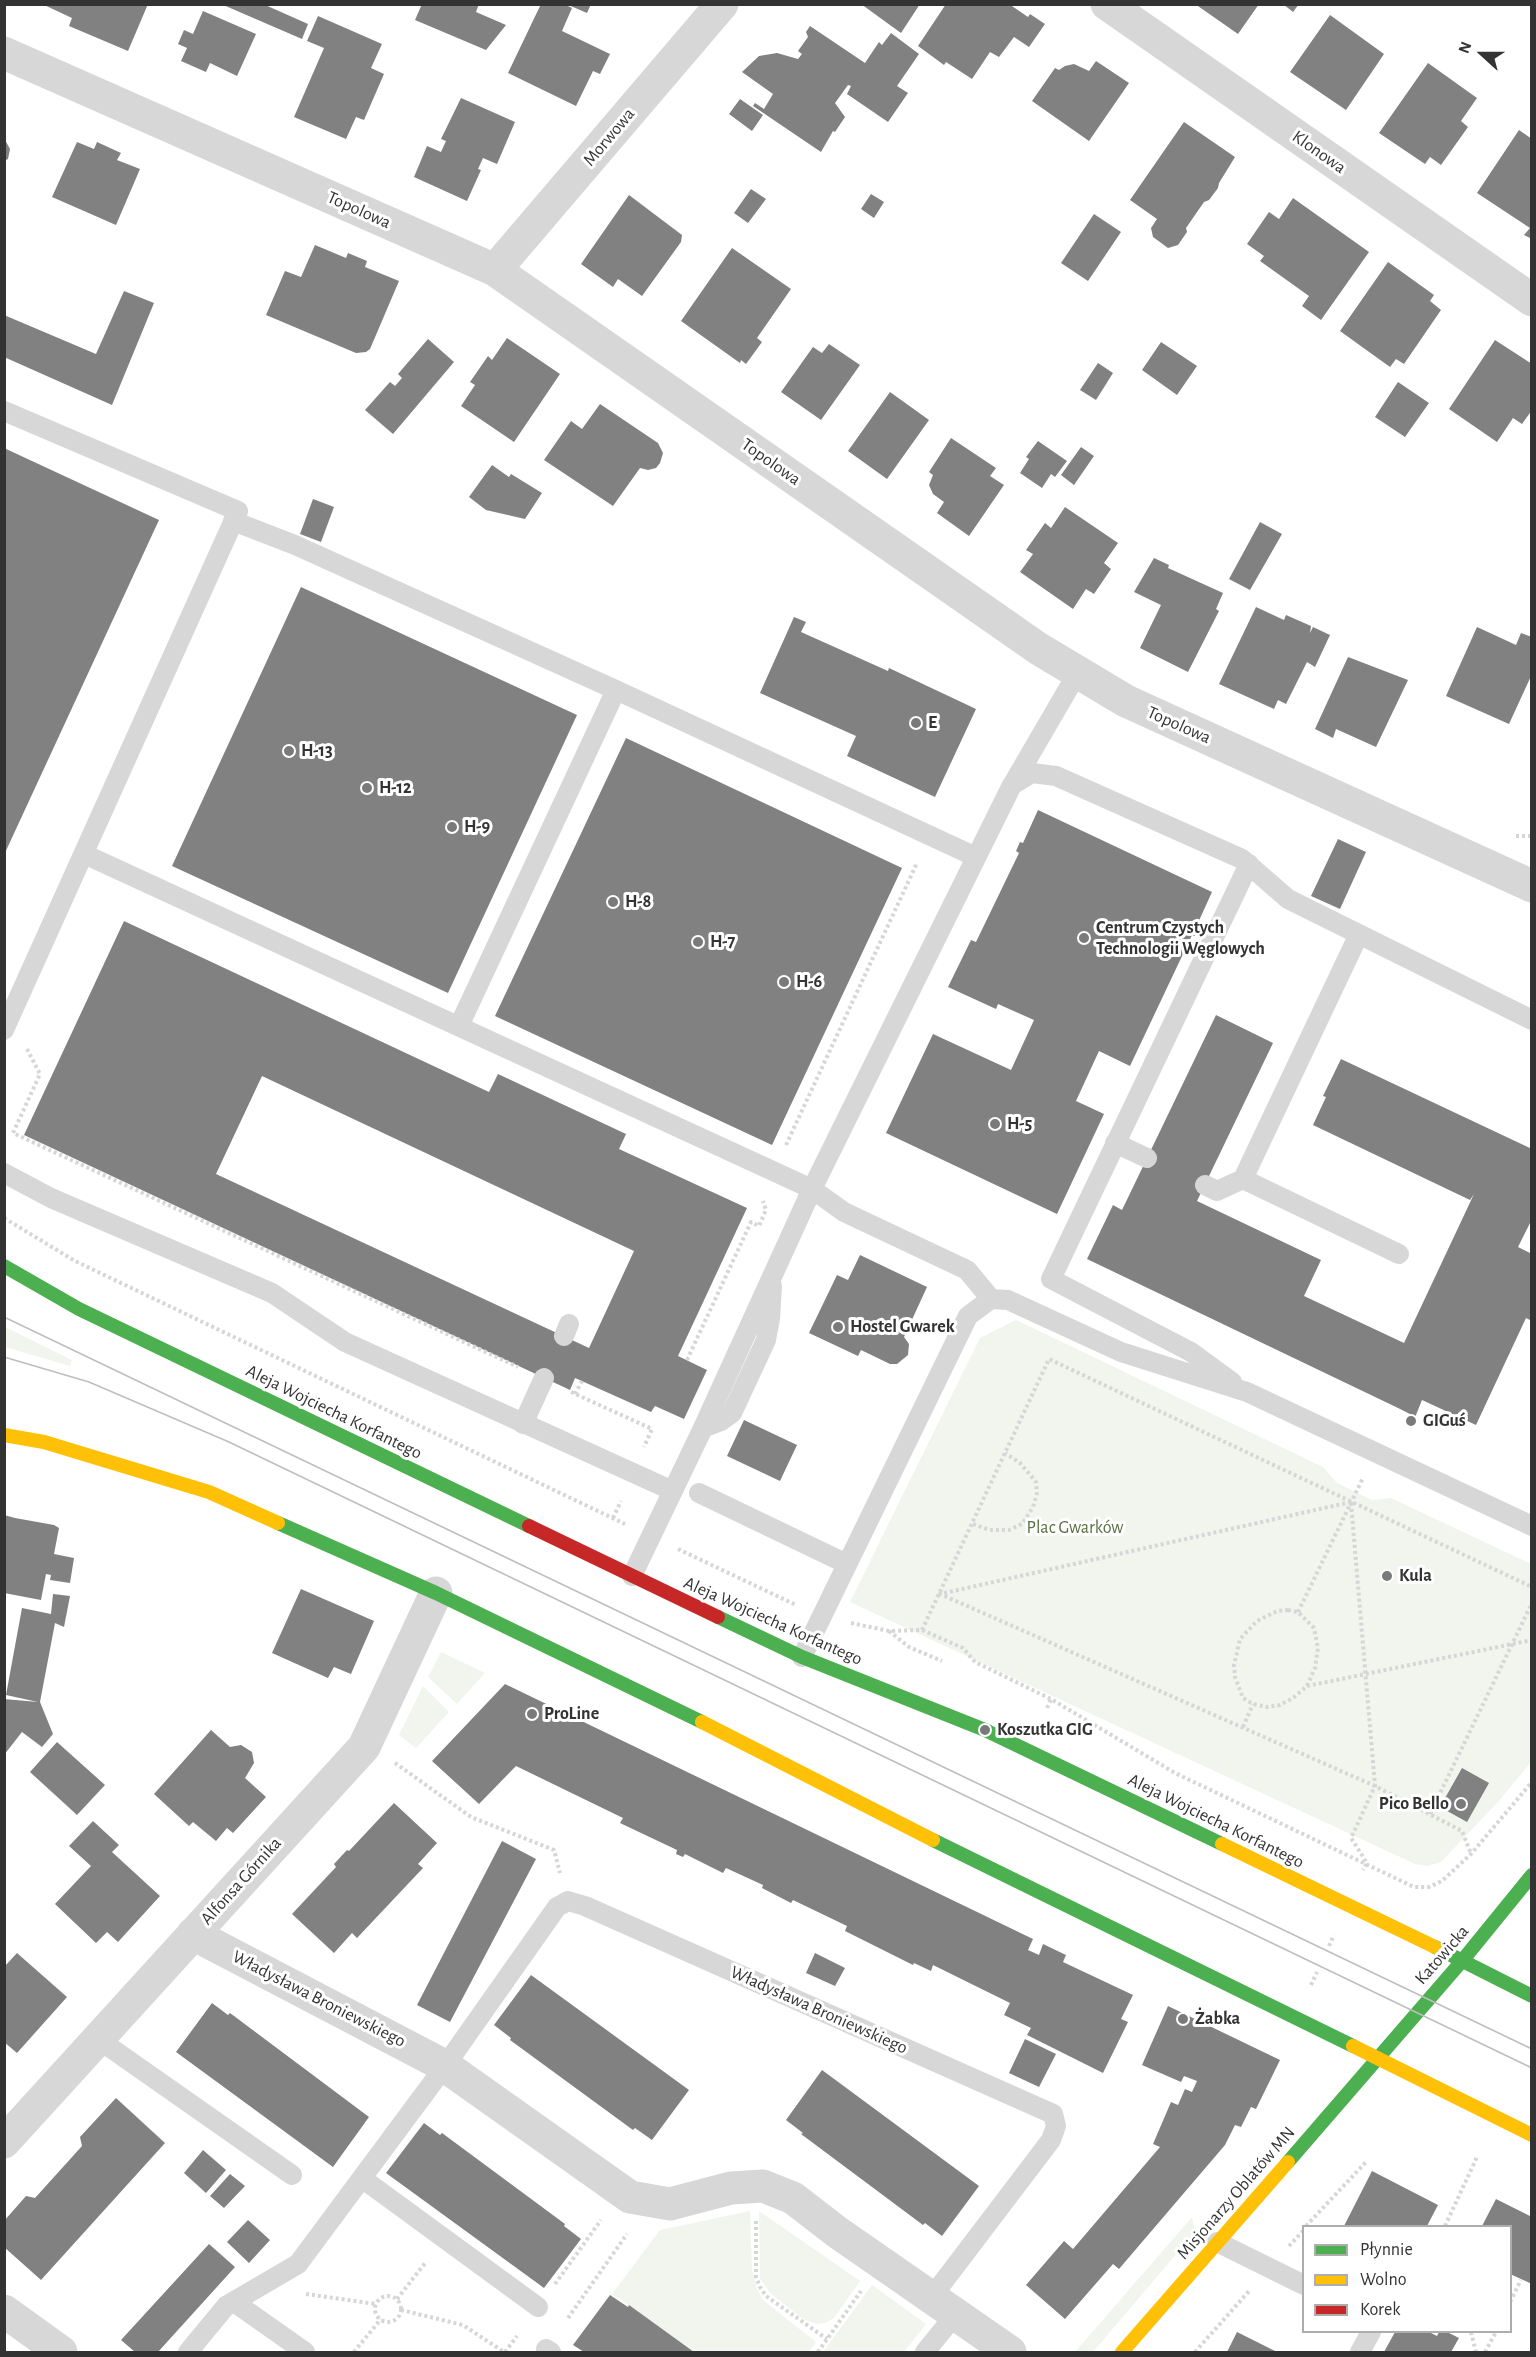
<!DOCTYPE html>
<meta charset="utf-8">
<style>
body{margin:0}
#map{position:relative;width:1536px;height:2357px;overflow:hidden;background:#fff;font-family:"Alegreya Sans",sans-serif}
canvas{display:block}
.frame{position:absolute;inset:0;border:6px solid #333;pointer-events:none}
.legend{position:absolute;left:1302px;top:2225px;width:210px;height:108px;box-sizing:border-box;background:#fff;border:2px solid #adadad;margin:0;padding:8px 10px;list-style:none;font-size:18px;color:#333}
.legend li{display:flex;align-items:center;gap:12px;height:30px}
.legend b{width:30px;border:2px solid #adadad}
.north{position:absolute;left:1452px;top:24px;width:60px;height:60px;-webkit-text-stroke:4px #fff;paint-order:stroke;rotate:291deg;font-size:16px;font-weight:700;line-height:24px;text-align:center;color:#333}
.north::after{content:'';display:block;margin:auto;width:21px;height:27px;background:#333;clip-path:polygon(50% 0,100% 100%,50% 72%,0 100%)}
</style>
<div id="map">
<canvas width="1536" height="2357"></canvas>
<div class="frame"></div>
<ul class="legend">
<li><b style="height:8px;background:#4caf50"></b>Płynnie</li>
<li><b style="height:8px;background:#ffc107"></b>Wolno</li>
<li><b style="height:8px;background:#c62828"></b>Korek</li>
</ul>
<div class="north">N</div>
</div>
<script>
const ctx = document.querySelector('canvas').getContext('2d');
ctx.lineJoin = 'round';
function fill(path, color) {
  ctx.fillStyle = color;
  ctx.fill(path, 'evenodd');
}
function poly(rows) {
  const path = new Path2D();
  for (const r of rows) {
    if (r.length === 3) {
      path.moveTo(r[0] + r[2], r[1]);
      path.arc(r[0], r[1], r[2], 0, 2 * Math.PI);
      continue;
    }
    path.moveTo(r[0], r[1]);
    for (let i = 2; i < r.length; i += 2) path.lineTo(r[i], r[i + 1]);
  }
  return path;
}
function stroke(path, color, width, dash) {
  ctx.strokeStyle = color;
  ctx.lineWidth = width;
  ctx.lineCap = dash ? 'butt' : 'round';
  ctx.setLineDash(dash || []);
  ctx.stroke(path);
}
function label(font, color, halo, rows, align = 'center') {
  ctx.font = font + ' "Alegreya Sans",sans-serif';
  ctx.lineWidth = 6;
  ctx.setLineDash([]);
  ctx.textBaseline = 'middle';
  ctx.strokeStyle = halo;
  ctx.fillStyle = color;
  for (const [text, x, y, turn = 0] of rows) {
    ctx.save();
    ctx.translate(x, y);
    ctx.rotate((+turn || 0) * Math.PI / 180);
    ctx.textAlign = isNaN(turn) ? turn : align;
    if (halo) ctx.strokeText(text, 0, 0);
    ctx.fillText(text, 0, 0);
    ctx.restore();
  }
}
fill(poly([
 [1016,1320,1323,1467,1337,1483,1372,1500,1391,1498,1531,1564,1531,1762,1498,1802,1441,1862,1427,1866,1415,1864,850,1602,980,1338],
 [5,1327,72,1360,70,1366,5,1347],
 [441,1652,485,1673,457,1704,428,1677],
 [423,1686,449,1712,416,1748,399,1735],
 [750,2211,752,2270,757,2289,763,2300,816,2342,809,2352,695,2352,612,2294,660,2230],
 [759,2211,860,2281,834,2318,825,2323,816,2324,803,2319,771,2294,760,2279],
 [1192,2217,1195,2232,1093,2352,1075,2352],
 [872,2285,926,2324,904,2352,823,2352]
]), '#f1f5ed');
fill(poly([
 [42,4,148,4,128,51,69,26,72,18],
 [221,4,263,4,308,24,302,39],
 [422,4,479,4,476,12,506,25,486,50,415,20],
 [541,4,564,4,572,8,562,31,610,54,600,74,593,71,576,106,508,73],
 [566,4,591,4,587,13],
 [861,4,920,4,901,33],
 [946,4,1009,4,1028,17,1030,14,1045,24,1029,47,1014,37,999,57,990,52,972,79,946,62,944,65,918,46],
 [1195,4,1259,4,1238,34],
 [1283,4,1299,4,1293,12],
 [203,11,256,34,237,76,210,63,206,72,181,61,187,48,178,44,184,30,193,34],
 [1330,15,1384,54,1346,110,1290,72],
 [318,16,382,44,371,68,384,74,364,120,356,117,346,139,294,117,324,48,307,41],
 [810,26,865,63,879,42,882,45,891,33,919,54,897,86,908,93,888,122,847,94,851,86,848,85,835,103,845,117,835,132,833,131,821,152,753,106,755,103,764,109,773,94,742,72,759,56,777,53,798,59,802,54,798,51,808,37,806,32],
 [1096,61,1129,83,1089,141,1032,101,1055,68,1059,70,1065,66,1074,64,1089,71],
 [1428,63,1477,98,1461,121,1468,127,1441,165,1430,157,1425,164,1379,133],
 [461,98,515,122,497,164,483,158,478,169,481,170,467,201,414,177,427,146,441,152,446,141,441,139],
 [740,99,763,115,752,131,729,114],
 [1184,122,1235,157,1219,183,1218,188,1209,200,1204,202,1186,228,1187,232,1178,245,1168,248,1153,237,1151,228,1157,219,1130,200],
 [1519,130,1532,139,1532,239,1524,235,1530,228,1477,193],
 [4,138,10,149,8,159,4,161],
 [77,142,94,149,97,142,121,153,117,160,140,169,116,225,52,197],
 [751,189,766,199,748,223,734,213],
 [871,194,884,202,874,218,861,209],
 [629,195,682,235,681,242,642,296,618,279,613,287,581,264],
 [1293,198,1369,252,1321,320,1302,306,1309,296,1260,261,1264,256,1247,244,1269,212,1279,219],
 [1094,214,1121,232,1088,281,1061,263],
 [315,245,346,258,348,253,367,261,365,267,399,281,370,349,366,352,356,353,266,315,285,271,301,277],
 [732,248,791,289,757,338,762,342,746,364,741,360,740,363,681,321],
 [1388,262,1434,295,1430,301,1441,310,1404,364,1396,359,1390,367,1340,331],
 [124,291,154,303,112,405,4,357,4,315,96,354],
 [507,338,560,374,514,442,461,406,475,385,470,382,488,356,492,360],
 [428,339,454,362,393,434,365,410,390,382,395,386,402,378,398,374],
 [1495,340,1532,364,1532,410,1522,424,1513,418,1497,442,1449,409],
 [1161,342,1197,366,1177,395,1142,370],
 [829,344,860,365,821,420,781,392,813,347,822,353],
 [1098,363,1113,373,1096,400,1080,390],
 [1398,382,1429,403,1405,437,1375,417],
 [890,392,929,420,887,479,848,451],
 [600,404,658,443,663,453,660,463,656,468,648,470,640,468,613,506,544,460,571,421,582,429],
 [951,438,996,468,990,476,1004,485,969,536,937,513,944,502,933,494,929,485,933,475,929,472],
 [1038,441,1067,461,1055,477,1051,474,1042,488,1020,473,1029,459,1026,457],
 [1081,447,1094,456,1074,485,1061,475],
 [4,448,159,520,4,855],
 [492,465,509,477,511,474,542,493,525,519,486,510,469,497],
 [313,499,334,507,321,542,300,534],
 [1065,507,1118,543,1104,563,1111,569,1094,594,1086,589,1073,609,1020,572,1033,554,1026,550,1045,523,1051,528],
 [1260,522,1282,534,1250,590,1229,579],
 [1154,558,1169,565,1168,568,1223,593,1216,609,1219,611,1188,672,1140,648,1161,605,1134,592],
 [301,587,577,715,448,993,172,866],
 [1256,607,1284,620,1286,615,1311,626,1310,633,1313,627,1330,635,1315,667,1307,662,1286,704,1278,700,1274,709,1219,684],
 [794,617,806,622,801,632,888,671,889,668,976,709,935,797,847,756,856,736,760,693],
 [1477,627,1516,645,1521,633,1532,637,1532,674,1509,724,1446,696],
 [1348,657,1408,680,1376,747,1336,729,1333,738,1315,729],
 [626,738,902,868,772,1145,495,1016],
 [1038,810,1212,892,1197,925,1200,926,1195,936,1192,935,1130,1066,1099,1051,1076,1101,1104,1114,1057,1214,886,1133,933,1034,1011,1070,1034,1020,998,1004,996,1009,948,987,971,940,976,942,1019,853,1016,851,1020,842,1023,843],
 [1338,839,1366,852,1340,909,1311,896],
 [124,921,489,1092,498,1074,626,1134,619,1149,747,1208,678,1356,707,1370,684,1419,655,1406,651,1412,575,1378,570,1390,24,1135],
 [262,1076,634,1251,589,1348,216,1174],
 [1216,1015,1273,1043,1197,1201,1321,1260,1304,1296,1404,1343,1474,1194,1470,1200,1313,1125,1326,1097,1323,1096,1341,1059,1532,1149,1532,1219,1518,1247,1532,1254,1532,1321,1526,1318,1476,1425,1422,1400,1414,1420,1409,1417,1410,1414,1396,1407,1087,1259,1113,1205,1122,1210],
 [860,1255,927,1287,904,1337,909,1344,908,1355,897,1364,890,1364,861,1350,858,1356,809,1333,837,1275,848,1280],
 [744,1420,797,1445,780,1481,727,1456],
 [4,1515,15,1518,54,1525,59,1528,54,1554,74,1558,70,1583,50,1580,51,1575,46,1574,41,1600,4,1593],
 [301,1589,374,1621,351,1674,334,1667,328,1678,272,1653],
 [53,1594,70,1596,64,1627,55,1623,40,1702,53,1734,42,1747,22,1732,4,1755,4,1699,38,1702,6,1695,22,1608,51,1614],
 [505,1684,1033,1939,1028,1950,1039,1955,1043,1944,1066,1955,1063,1962,1133,1995,1121,2019,1128,2022,1103,2073,1027,2035,1031,2028,1004,2015,1010,2003,933,1965,931,1971,914,1963,913,1965,845,1931,847,1926,793,1900,791,1903,762,1888,763,1885,726,1868,723,1873,685,1854,683,1857,676,1854,677,1850,620,1823,623,1818,516,1766,479,1804,432,1761],
 [211,1730,230,1747,241,1745,252,1752,254,1763,245,1778,266,1797,233,1833,227,1828,216,1841,193,1822,189,1826,154,1794],
 [57,1742,105,1785,77,1815,30,1772],
 [1462,1768,1489,1783,1467,1822,1440,1807],
 [394,1803,437,1843,418,1864,423,1868,357,1938,352,1933,334,1953,292,1914,336,1867,334,1864,347,1850,349,1851],
 [93,1821,119,1845,112,1852,160,1896,118,1942,107,1932,96,1943,55,1904,91,1866,69,1846],
 [502,1841,536,1859,450,2022,417,2005],
 [17,1953,67,1997,17,2053,4,2042,4,1967],
 [815,1953,845,1968,835,1986,806,1973],
 [531,1975,689,2090,652,2140,635,2128,633,2130,510,2040,511,2038,494,2025],
 [212,2003,228,2015,230,2013,369,2117,333,2167,176,2052],
 [1168,2006,1280,2060,1256,2109,1251,2107,1241,2127,1235,2125,1225,2145,1119,2269,1113,2264,1065,2319,1026,2285,1064,2241,1073,2249,1160,2147,1153,2144,1171,2102,1178,2105,1185,2089,1192,2092,1197,2081,1184,2076,1181,2082,1142,2065],
 [1025,2039,1056,2054,1039,2087,1009,2073],
 [822,2070,979,2186,942,2236,925,2223,923,2225,801,2134,803,2133,786,2120],
 [116,2098,165,2143,41,2280,4,2247,4,2221,26,2196,35,2198,82,2146,80,2137],
 [424,2123,440,2135,442,2133,565,2224,564,2226,581,2239,544,2288,386,2173],
 [203,2150,226,2170,206,2193,184,2173],
 [1372,2171,1438,2205,1427,2226,1344,2226],
 [230,2174,245,2186,224,2208,210,2196],
 [1496,2199,1532,2217,1532,2284,1510,2274,1510,2226,1482,2226],
 [248,2220,270,2240,249,2263,227,2242],
 [209,2244,235,2267,158,2352,135,2352,121,2340],
 [610,2295,628,2307,629,2305,694,2352,584,2352,573,2345],
 [1237,2332,1277,2352,1227,2352],
 [1395,2332,1429,2332,1437,2336,1439,2332,1447,2332,1459,2338,1451,2352,1384,2352]
]), '#818181');
stroke(poly([
 [1516,836,1532,836],
 [27,1049,40,1074,13,1133,518,1367],
 [786,1145,917,863],
 [4,1218,75,1261,625,1524],
 [687,1360,751,1222,759,1226,766,1210,763,1201],
 [571,1392,652,1429,644,1447],
 [575,1394,582,1381],
 [1351,1502,940,1594,1375,1786,1462,1831,1471,1854],
 [1351,1503,1375,1786,1351,1838,1367,1863,1363,1870],
 [613,1518,621,1501],
 [973,1524,989,1530,1009,1530,1022,1524,1033,1507,1037,1493,1036,1482,1020,1463,1005,1453],
 [678,1549,796,1605],
 [1288,1610,1298,1612,1314,1628,1318,1648,1315,1668,1307,1686,1293,1698,1280,1705,1267,1707,1253,1704,1243,1698,1235,1677,1234,1665,1240,1639,1257,1621,1277,1611,1288,1610],
 [1298,1612,1363,1478],
 [851,1623,889,1631,922,1630,963,1648,975,1662,1051,1699,1175,1773,1414,1887,1429,1887,1442,1881,1471,1854,1532,1782],
 [922,1630,1049,1359,1532,1587],
 [889,1631,909,1647,942,1661],
 [1307,1686,1532,1640],
 [1047,1708,1051,1699],
 [1243,1727,1253,1704],
 [395,1763,471,1817,554,1850,560,1873],
 [1430,1814,1532,1603],
 [1329,1946,1334,1935],
 [1311,1985,1317,1972],
 [1531,2090,1532,2090],
 [756,2221,756,2277,760,2287,766,2296,827,2339],
 [1306,2226,1366,2162],
 [1445,2226,1477,2157],
 [1289,2246,1304,2230],
 [555,2284,601,2220],
 [306,2294,376,2304],
 [388,2309,13],
 [397,2299,426,2262],
 [1510,2302,1521,2280],
 [401,2310,463,2325,504,2352],
 [568,2318,627,2234],
 [1471,2332,1476,2352],
 [354,2352,381,2319],
 [505,2352,517,2336],
 [818,2352,861,2291],
 [1195,2352,1250,2290],
 [1485,2352,1496,2332]
]), '#d6d6d6', 4, [3, 3]);
stroke(poly([
 [4,411,238,511,4,1030],
 [233,521,295,545,616,690,976,857],
 [1014,782,1078,672],
 [84,854,812,1189,703,1428,632,1576],
 [1359,934,1243,1179,1399,1254],
 [459,1026,616,690],
 [1115,1143,1147,1158],
 [4,1173,51,1198,272,1293,345,1342,673,1491],
 [1205,1185,1217,1191,1243,1179],
 [991,1299,967,1270,844,1212,812,1189,1012,785,1032,773,1056,776,1242,859,1288,899,1532,1020],
 [564,1336,569,1324],
 [1232,1382,1191,1352,1051,1279,1249,864],
 [523,1424,544,1378],
 [703,1428,721,1421,732,1413,766,1340,770,1319,772,1286],
 [699,1493,847,1564],
 [802,1657,968,1316,991,1299,1008,1300,1121,1352,1247,1392,1532,1526],
 [98,2039,292,2175],
 [363,2179,538,2307],
 [1217,2242,1304,2285],
 [234,2302,305,2352],
 [546,2349,551,2352],
 [188,2352,226,2306,298,2264,445,2066,557,1907,568,1901,585,1906,1053,2114,1056,2126,1051,2140,931,2298],
 [925,2352,955,2315],
 [1360,2352,1371,2332]
]), '#d7d7d7', 20);
stroke(poly([
 [1107,4,1532,300],
 [4,53,495,270,1039,649,1126,701,1532,886],
 [495,270,722,4],
 [193,1934,445,2066,630,2197,670,2204,731,2188,763,2186,793,2198,837,2232,1010,2352],
 [4,2142,364,1747,436,1593],
 [4,2311,61,2352]
]), '#d7d7d7', 33);
stroke(poly([
 [4,1266,79,1309,529,1526],
 [278,1523,436,1593,702,1722],
 [718,1617,802,1657,985,1730,1222,1844],
 [933,1840,1353,2046],
 [1435,1947,1532,1996],
 [1288,2162,1462,1961,1532,1875]
]), '#4caf50', 14);
stroke(poly([
 [4,1435,44,1442,209,1492,278,1523],
 [702,1722,933,1840],
 [1222,1844,1435,1947],
 [1353,2046,1532,2135],
 [1122,2352,1288,2162]
]), '#ffc107', 14);
stroke(poly([
 [529,1526,718,1617]
]), '#c62828', 14);
stroke(poly([
 [4,1317,1532,2049],
 [4,1357,89,1382,229,1442,1532,2068]
]), '#bebebe', 1.5);
for (const [x, y, r, color] of [
 [916,723,6,"#7a7a7a"],
 [289,751,6,"#7a7a7a"],
 [367,788,6,"#7a7a7a"],
 [452,827,6,"#7a7a7a"],
 [613,902,6,"#7a7a7a"],
 [1084,938,6,"#7a7a7a"],
 [698,942,6,"#7a7a7a"],
 [784,982,6,"#7a7a7a"],
 [995,1124,6,"#7a7a7a"],
 [838,1327,6,"#7a7a7a"],
 [1411,1421,6,"#7a7a7a"],
 [1387,1576,6,"#7a7a7a"],
 [532,1714,6,"#7a7a7a"],
 [985,1730,6,"#7a7a7a"],
 [1461,1804,6,"#7a7a7a"],
 [1183,2019,6,"#7a7a7a"]
]) {
  const dot = new Path2D();
  dot.arc(x, y, r, 0, 2 * Math.PI);
  ctx.fillStyle = color;
  ctx.fill(dot);
  stroke(dot, '#fff', 2);
}
label('18px', '#333', '#fff', [
 ["Morwowa",609,137,-50],
 ["Klonowa",1319,152,35],
 ["Topolowa",359,210,24],
 ["Topolowa",771,462,35],
 ["Topolowa",1179,725,24],
 ["Aleja Wojciecha Korfantego",334,1412,26],
 ["Aleja Wojciecha Korfantego",773,1621,24],
 ["Aleja Wojciecha Korfantego",1216,1821,26],
 ["Alfonsa Górnika",241,1881,-48],
 ["Katowicka",1442,1955,-49],
 ["Władysława Broniewskiego",319,1999,27],
 ["Władysława Broniewskiego",819,2010,24],
 ["Misjonarzy Oblatów MN",1236,2193,-49]
]);
label('bold 18px', '#333', '#fff', [
 ["E",928,723],
 ["H-13",301,751],
 ["H-12",379,788],
 ["H-9",464,827],
 ["H-8",625,902],
 ["Centrum Czystych",1096,928],
 ["Technologii Węglowych",1096,949],
 ["H-7",710,942],
 ["H-6",796,982],
 ["H-5",1007,1124],
 ["Hostel Gwarek",850,1327],
 ["GIGuś",1423,1421],
 ["Kula",1399,1576],
 ["ProLine",544,1714],
 ["Koszutka GIG",997,1730],
 ["Pico Bello",1449,1804,"right"],
 ["Żabka",1195,2019]
], 'left');
label('18px', '#56703f', '#fff', [
 ["Plac Gwarków",1075,1528]
]);
</script>
